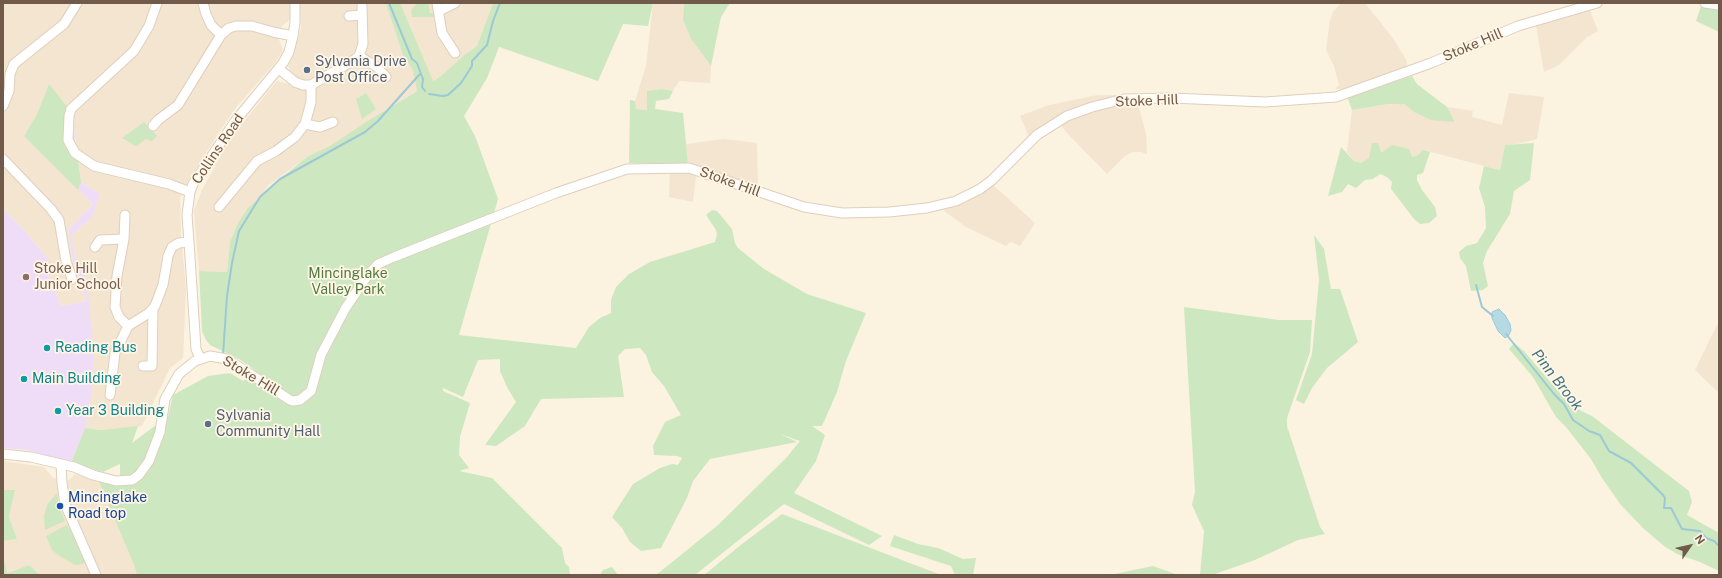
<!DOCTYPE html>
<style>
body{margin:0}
#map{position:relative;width:1722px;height:578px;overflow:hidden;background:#fbf2e0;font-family:"Public Sans",sans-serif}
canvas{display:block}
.frame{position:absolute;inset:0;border:4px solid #715a49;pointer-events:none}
.north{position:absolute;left:1670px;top:526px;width:40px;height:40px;-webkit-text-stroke:3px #fff6e6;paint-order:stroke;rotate:56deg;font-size:11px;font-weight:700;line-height:16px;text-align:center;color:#715a49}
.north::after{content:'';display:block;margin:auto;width:14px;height:18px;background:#715a49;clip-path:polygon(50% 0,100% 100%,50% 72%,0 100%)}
</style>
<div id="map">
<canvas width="1722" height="578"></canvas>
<div class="frame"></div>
<div class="north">N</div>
</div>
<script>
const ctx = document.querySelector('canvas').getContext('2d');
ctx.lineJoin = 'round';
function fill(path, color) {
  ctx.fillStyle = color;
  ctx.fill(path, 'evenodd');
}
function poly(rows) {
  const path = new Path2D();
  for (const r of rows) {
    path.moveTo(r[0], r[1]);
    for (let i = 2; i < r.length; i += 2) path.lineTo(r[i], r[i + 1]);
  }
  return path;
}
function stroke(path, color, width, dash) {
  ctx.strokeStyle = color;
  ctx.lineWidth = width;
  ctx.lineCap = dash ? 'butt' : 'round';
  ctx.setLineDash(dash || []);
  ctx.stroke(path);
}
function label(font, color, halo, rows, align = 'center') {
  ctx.font = font + ' "Public Sans",sans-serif';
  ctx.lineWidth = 3.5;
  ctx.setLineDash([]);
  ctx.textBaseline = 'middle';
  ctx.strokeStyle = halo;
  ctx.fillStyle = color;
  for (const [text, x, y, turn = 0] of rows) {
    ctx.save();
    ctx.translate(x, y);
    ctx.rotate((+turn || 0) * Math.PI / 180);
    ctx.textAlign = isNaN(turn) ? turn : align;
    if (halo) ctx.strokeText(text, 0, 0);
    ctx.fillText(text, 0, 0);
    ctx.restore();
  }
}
fill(poly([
 [3,3,290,3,291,18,281,27,278,37,283,50,275,63,237,106,220,131,189,180,180,197,181,237,186,289,183,358,170,368,142,426,101,430,85,428,92,391,87,284,89,283,75,255,72,243,72,235,92,217,100,194,81,182,72,114,49,84,37,114,24,136,93,204,68,230,72,256,86,301,61,306,47,272,48,259,23,229,3,209],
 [300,3,493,3,477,46,464,55,441,76,369,120,330,146,308,156,269,185,238,223,230,242,227,272,199,271,194,211,202,190,231,137,277,81,288,84,295,76,290,71,288,66,301,29],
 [653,3,684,3,683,20,691,39,711,66,710,83,679,81,673,91,662,89,647,110,636,109,635,101,646,66],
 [1341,3,1365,3,1392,37,1407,61,1407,68,1347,90,1335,89,1339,85,1334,66,1326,50,1330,20,1333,12],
 [1589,8,1598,31,1587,37,1559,65,1544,72,1536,25],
 [1509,93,1544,97,1537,139,1517,144,1505,145,1500,170,1423,150,1418,155,1412,157,1381,153,1361,163,1354,161,1347,152,1352,110,1389,104,1404,104,1414,112,1455,122,1447,107,1473,111,1472,117,1502,125],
 [1098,95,1118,95,1118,107,1138,104,1146,134,1147,154,1141,152,1133,152,1125,156,1107,174,1067,133,1056,119,1029,137,1020,116,1049,105],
 [724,139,757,143,758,190,688,164,686,144],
 [670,170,693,172,696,175,693,202,669,197],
 [993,185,1035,223,1020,246,1014,243,1010,242,1006,246,966,227,943,210,967,202],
 [1719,321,1719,393,1695,370],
 [3,461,44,467,53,478,69,480,75,474,99,482,134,565,137,575,40,575,29,565,6,573,3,557,3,541,17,539,9,517,15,490,3,490]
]), '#f3e5cf');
fill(poly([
 [49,84,72,114,81,182,100,194,92,217,72,235,72,243,75,255,89,283,87,284,94,355,92,391,85,428,71,463,27,450,3,448,3,209,23,229,48,259,47,272,61,306,86,301,72,256,68,230,93,204,24,136,37,114]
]), '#efddf7');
fill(poly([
 [386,3,400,3,433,81,441,76,464,55,477,46,493,3,653,3,648,26,623,24,598,81,499,47,487,78,464,116,475,136,498,199,459,335,576,348,589,327,600,318,611,313,611,300,616,287,629,274,650,262,715,242,717,234,716,230,706,215,712,210,717,211,732,229,735,243,738,248,764,269,807,294,866,313,846,361,837,392,822,426,812,426,825,435,816,461,794,493,882,536,869,545,784,504,695,575,656,575,718,525,787,457,800,441,780,434,797,442,710,459,693,481,687,498,661,548,641,551,630,542,622,528,612,517,633,484,660,468,672,464,678,465,682,458,677,456,654,455,653,446,665,422,681,415,664,386,652,372,646,355,640,348,625,349,618,356,624,397,541,399,525,426,496,446,485,445,516,402,508,389,500,371,500,359,478,360,463,397,443,388,443,391,470,403,460,437,459,455,469,468,459,471,492,478,562,548,565,563,569,567,570,575,137,575,134,565,99,482,117,484,120,474,120,464,103,472,71,463,85,428,101,430,138,426,132,443,168,416,173,395,208,376,230,373,243,381,246,378,292,405,252,368,239,359,210,345,206,340,202,331,199,271,227,272,230,242,238,223,248,208,280,179,308,156,330,146,369,120,417,91,413,70,403,55],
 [417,3,428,3,430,13,435,13,436,17,412,17,411,10],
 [684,3,730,3,721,17,711,66,691,39,683,20],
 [1701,6,1719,8,1719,32,1696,21],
 [1412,76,1417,84,1447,107,1455,122,1431,120,1414,112,1404,104,1389,104,1352,110,1348,99,1353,94],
 [49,84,69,109,66,117,78,160,81,182,78,190,24,136,37,114],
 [662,89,673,91,669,99,656,101,655,109,683,113,688,164,629,163,630,100,635,101,636,109,647,110,647,91],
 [366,93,376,109,362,119,356,99],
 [144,122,157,136,152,141,146,139,136,146,122,138],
 [1372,143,1378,143,1381,153,1392,145,1409,149,1412,157,1418,155,1423,150,1430,152,1423,173,1417,175,1417,180,1422,190,1435,207,1437,216,1429,223,1420,224,1414,219,1391,189,1392,182,1387,177,1380,174,1373,179,1365,180,1356,188,1348,184,1342,192,1328,196,1341,147,1354,161,1361,163,1369,158],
 [1534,143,1530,180,1514,191,1510,214,1487,251,1483,263,1488,286,1483,290,1471,291,1466,266,1460,258,1459,252,1466,246,1477,243,1486,228,1485,207,1479,188,1484,166,1500,170,1505,145],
 [1314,235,1324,249,1331,289,1340,289,1358,342,1327,368,1312,388,1304,404,1296,400,1312,354,1319,280],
 [1184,307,1279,320,1312,320,1310,352,1287,418,1287,426,1320,527,1325,534,1298,540,1255,560,1212,575,1200,575,1204,531,1192,505,1195,492],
 [1514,343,1524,351,1571,406,1592,416,1689,491,1692,502,1687,515,1719,533,1719,571,1700,562,1677,554,1664,546,1644,529,1621,505,1602,478,1591,459,1566,427,1556,417,1533,377,1509,349],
 [3,490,15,490,9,517,17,539,3,541],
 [57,493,59,507,65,521,45,530,44,516,47,505],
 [782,514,941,575,704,575,742,544],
 [67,525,80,546,87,563,75,565,58,555,52,550,46,536],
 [894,535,918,544,938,548,963,559,976,558,973,575,955,575,951,566,890,546],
 [3,557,7,573,29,565,40,575,3,575],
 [1153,566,1178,575,1110,575],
 [612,567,618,575,600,575,603,570]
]), '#cde8c0');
const water = poly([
 [1499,309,1505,315,1510,324,1511,330,1509,335,1505,338,1498,331,1492,318,1492,312,1499,309]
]);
fill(water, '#b6dae4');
stroke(water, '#9cc9d5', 1);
stroke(poly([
 [389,3,412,59,417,63,421,74],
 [429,94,443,96,448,95,461,83,472,66,472,61,487,45,493,21,500,3],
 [1476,285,1482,307,1493,316],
 [1506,334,1554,394,1564,404,1573,420,1589,431,1600,435,1609,451,1631,463,1663,495,1665,498,1664,508,1671,508,1682,529,1700,531,1706,538,1714,541,1719,546],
 [223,355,227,296,232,263,239,231,260,197,280,179,365,132,378,121,419,75,421,74,423,79,422,87,425,91]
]), '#9cc9d5', 2);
const minor = poly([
 [157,3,149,26,134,51,71,109,69,116,68,140,75,153,94,166,169,184,190,192],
 [203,3,206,14,211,25,221,35],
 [437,3,442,33,455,53],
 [1705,3,1719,5],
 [439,11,455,3],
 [349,16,362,15],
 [359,56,377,67,386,77],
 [279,69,295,82,303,85,311,85,354,60,359,56,363,44,362,6],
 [3,106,9,91,10,74,14,64,64,24,77,3],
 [305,124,320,127,333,122],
 [153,126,158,120,178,105,221,35,229,28,236,26,252,26,273,32,293,36],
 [3,159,51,209,59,220,66,261,72,279],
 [219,207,257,161,276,151,295,137,305,124,311,102,311,85],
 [124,239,125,215],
 [95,247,100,240,124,239,117,276,115,307,119,317,128,326],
 [200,358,196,349,189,242,187,215,190,192,193,184,236,120,283,63,289,52,293,36,295,22,295,3],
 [143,366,152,366,153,309],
 [110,395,115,353,128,326,149,313,155,306,163,285,168,256,172,247,179,243,189,242],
 [3,454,31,457,61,464,74,467,93,475,116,481,132,480,139,475,149,461,160,432,165,399,169,392,179,374,195,361,210,356,227,359,290,400,293,401,300,400,311,391,321,355,345,309,367,276,378,264,394,257,556,193,627,169,689,168,804,207,842,213,889,212,927,208,956,201,980,189,992,180,1037,135,1067,116,1092,107,1124,99,1171,98,1265,102,1336,97,1431,63,1518,26,1597,3],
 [61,464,62,483,65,504,96,575]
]);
stroke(minor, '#dfcfbd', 11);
stroke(minor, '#fff', 9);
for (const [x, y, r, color] of [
 [307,70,4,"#5c6f8a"],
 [26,277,4,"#8d6e63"],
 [47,348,4,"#0f9aa8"],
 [24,379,4,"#0f9aa8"],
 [58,411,4,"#0f9aa8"],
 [208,424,4,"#5c6f8a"],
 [60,506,4,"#1a4fb4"]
]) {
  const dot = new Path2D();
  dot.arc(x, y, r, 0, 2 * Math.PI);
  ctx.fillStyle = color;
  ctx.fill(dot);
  stroke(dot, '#fff6e6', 1.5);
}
label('14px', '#715a49', '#fff6e6', [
 ["Stoke Hill",1473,45,-23],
 ["Stoke Hill",1147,101,-2],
 ["Collins Road",218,149,-56],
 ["Stoke Hill",730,182,20],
 ["Stoke Hill",251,376,31]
]);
label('14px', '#4e5e75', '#fff6e6', [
 ["Sylvania Drive",315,62],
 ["Post Office",315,78],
 ["Sylvania",216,416],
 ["Community Hall",216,432]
], 'left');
label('14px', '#785e54', '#fff6e6', [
 ["Stoke Hill",34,269],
 ["Junior School",34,285]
], 'left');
label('14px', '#517c43', '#fff6e6', [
 ["Mincinglake",348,274],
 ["Valley Park",348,290]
]);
label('14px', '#0d838f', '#fff6e6', [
 ["Reading Bus",55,348],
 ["Main Building",32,379],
 ["Year 3 Building",66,411]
], 'left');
label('14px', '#164399', '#fff6e6', [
 ["Mincinglake",68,498],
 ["Road top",68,514]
], 'left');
label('italic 15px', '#437585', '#fff6e6', [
 ["Pinn Brook",1557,380,52]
]);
</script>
